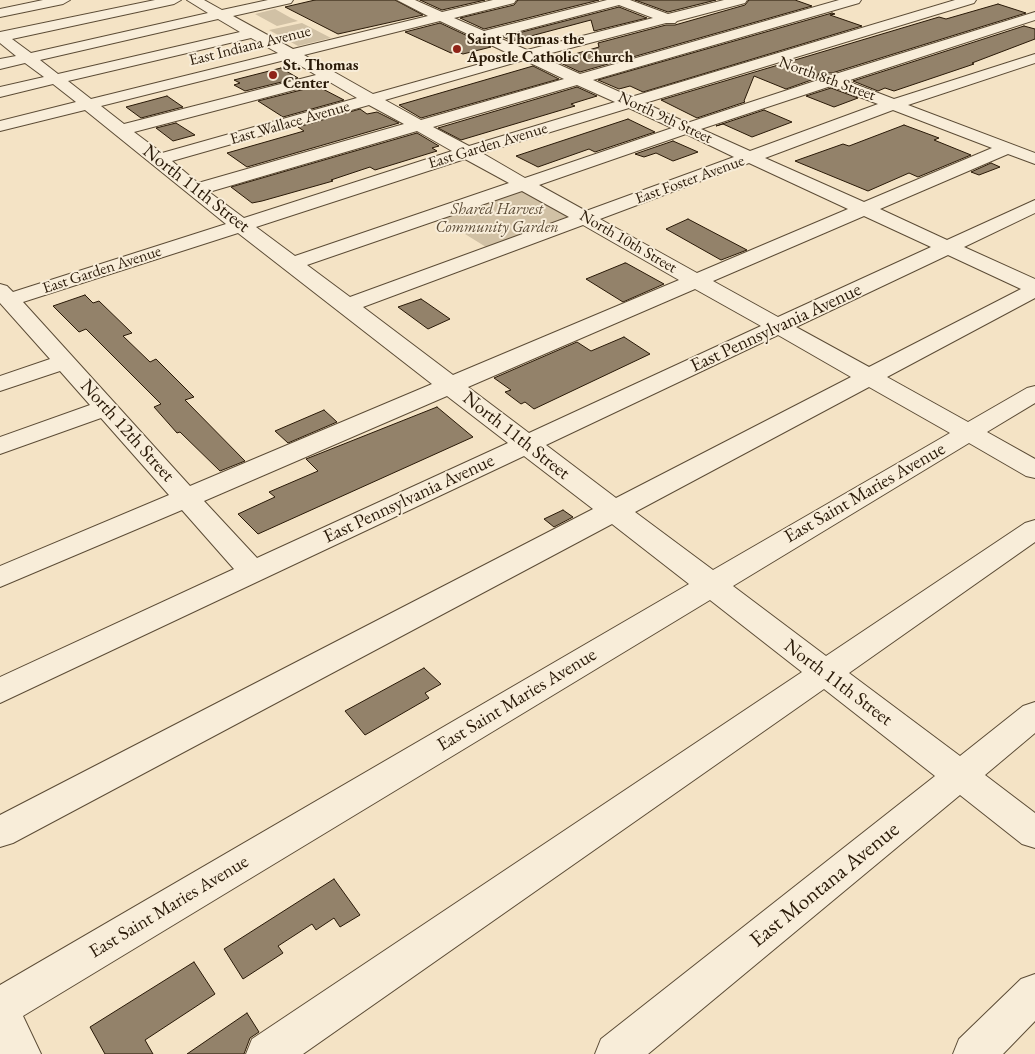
<!DOCTYPE html>
<style>
body{margin:0}
canvas{display:block;background:#f4e3c5}
</style>
<canvas width="1035" height="1054"></canvas>
<script>
const ctx = document.querySelector('canvas').getContext('2d');
ctx.lineJoin = 'round';
function fill(path, color) {
  ctx.fillStyle = color;
  ctx.fill(path, 'evenodd');
}
function poly(rows) {
  const path = new Path2D();
  for (const r of rows) {
    path.moveTo(r[0], r[1]);
    for (let i = 2; i < r.length; i += 2) path.lineTo(r[i], r[i + 1]);
  }
  return path;
}
function stroke(path, color, width, dash) {
  ctx.strokeStyle = color;
  ctx.lineWidth = width;
  ctx.lineCap = dash ? 'butt' : 'round';
  ctx.setLineDash(dash || []);
  ctx.stroke(path);
}
function label(font, color, halo, rows, align = 'center') {
  ctx.font = font + ' "EB Garamond",serif';
  ctx.lineWidth = 4;
  ctx.setLineDash([]);
  ctx.textBaseline = 'middle';
  ctx.strokeStyle = halo;
  ctx.fillStyle = color;
  for (const [text, x, y, turn = 0] of rows) {
    ctx.save();
    ctx.translate(x, y);
    ctx.rotate((+turn || 0) * Math.PI / 180);
    ctx.textAlign = isNaN(turn) ? turn : align;
    if (halo) ctx.strokeText(text, 0, 0);
    ctx.fillText(text, 0, 0);
    ctx.restore();
  }
}
fill(poly([
 [275,9,291,18,298,21,277,26,255,14],
 [302,23,331,38,298,46,269,30],
 [521,188,570,216,486,247,436,216]
]), '#d1c1a5');
const building = poly([
 [315,0,395,0,423,15,338,34,285,7,315,0],
 [420,0,485,0,442,10,420,0],
 [518,0,599,0,484,29,460,18,514,5,518,0],
 [635,0,716,0,668,12,635,0],
 [749,0,795,0,812,6,580,72,554,60,599,47,598,43,666,25,675,25,745,5,749,0],
 [998,4,1026,13,832,73,819,73,817,78,786,89,754,76,744,101,745,102,697,118,661,100,939,17,946,19,998,4],
 [619,7,647,18,594,31,591,20,512,41,503,37,619,7],
 [832,13,835,14,830,15,862,26,643,92,630,86,619,89,598,80,832,13],
 [440,23,491,47,463,54,457,52,451,53,405,32,440,23],
 [1024,26,1035,29,1035,39,972,63,974,64,894,91,885,88,878,91,853,81,1024,26],
 [533,66,559,79,421,118,399,105,533,66],
 [281,68,298,78,245,91,234,85,240,83,234,80,281,68],
 [317,86,344,100,283,117,258,101,317,86],
 [577,87,597,96,571,104,575,106,461,140,438,128,577,87],
 [831,88,858,98,834,107,806,96,831,88],
 [167,96,183,107,141,118,126,107,167,96],
 [360,109,367,114,377,112,399,123,247,167,227,153,304,131,298,127,360,109],
 [764,110,792,122,752,137,723,124,716,126,764,110],
 [628,119,655,132,595,152,589,149,538,167,516,156,628,119],
 [176,123,195,135,173,141,156,128,176,123],
 [904,125,939,138,934,140,971,155,918,177,909,173,868,191,795,161,843,144,849,146,904,125],
 [417,133,439,146,432,148,437,151,375,170,370,167,331,180,333,181,262,201,252,203,231,187,417,133],
 [673,141,698,152,673,161,656,153,644,157,635,154,673,141],
 [991,163,1000,167,979,175,971,172,991,163],
 [688,219,747,250,721,260,666,229,688,219],
 [625,263,626,263,664,284,623,302,586,279,625,263],
 [85,295,93,303,99,301,132,333,123,336,150,362,156,359,194,397,185,400,245,461,220,471,180,432,177,433,154,407,161,404,86,329,79,332,53,306,85,295],
 [421,299,427,303,450,319,428,329,398,307,421,299],
 [624,337,650,354,534,409,525,402,521,404,505,392,511,390,494,378,577,342,591,351,624,337],
 [437,407,473,437,258,534,238,514,275,497,269,492,318,471,306,459,437,407],
 [324,410,337,422,288,443,275,431,324,410],
 [563,510,573,517,554,527,544,519,563,510],
 [424,668,441,684,425,693,429,698,365,735,345,711,424,668],
 [334,879,360,915,340,927,334,918,316,930,312,924,278,946,283,953,243,979,224,949,334,879],
 [194,962,215,994,145,1040,153,1054,105,1054,90,1027,194,962],
 [247,1013,259,1032,250,1038,244,1054,187,1054,247,1013]
]);
fill(building, '#93826a');
stroke(building, '#291907', 1);
const minor = poly([
 [43,0,70,0,63,4,0,17,0,9,43,0],
 [155,0,181,0,174,4,12,39,31,53,208,13,187,0,204,0,222,10,268,0,293,0,291,3,233,16,293,49,428,16,397,0,415,0,442,12,493,0,516,0,514,3,454,18,484,31,607,0,630,0,668,14,724,0,747,0,745,3,677,21,675,23,666,23,540,56,580,74,839,0,861,0,859,3,593,80,631,97,955,0,976,0,974,3,645,103,687,123,818,80,820,75,832,75,1035,12,1035,20,847,81,894,99,1035,54,1035,63,908,105,1035,153,1035,164,1008,154,880,209,947,240,1035,200,1035,213,964,247,1035,279,1035,298,887,377,968,422,1027,388,1035,386,1035,403,987,432,1035,459,1035,478,1026,476,969,443,733,586,826,656,1025,523,1035,520,1035,542,849,673,960,756,1023,706,1035,702,1035,733,985,775,1035,813,1035,848,1022,844,960,795,648,1054,595,1054,601,1039,935,776,824,689,303,1054,246,1054,252,1039,802,672,710,600,23,1016,41,1054,0,1054,0,985,689,584,612,524,13,843,0,847,0,815,593,509,524,456,0,703,0,677,234,569,182,510,0,587,0,566,169,495,101,418,0,454,0,437,90,405,60,371,0,391,0,376,50,359,0,303,0,284,7,286,13,292,226,224,85,110,0,131,0,121,76,102,53,84,0,97,0,87,44,77,25,63,0,69,0,59,16,56,0,43,0,32,155,0],
 [619,5,653,18,527,50,497,37,619,5],
 [218,19,240,32,58,74,40,60,218,19],
 [440,21,512,55,373,94,304,55,440,21],
 [251,38,278,53,91,99,68,81,251,38],
 [289,59,316,75,124,124,101,106,289,59],
 [524,60,564,79,421,120,385,100,524,60],
 [328,81,357,98,162,153,134,132,328,81],
 [577,85,615,102,469,146,433,127,577,85],
 [831,86,878,104,750,151,701,129,831,86],
 [369,105,404,124,198,183,172,161,369,105],
 [629,108,672,128,525,178,482,153,629,108],
 [893,110,992,148,864,202,765,158,893,110],
 [417,131,452,151,244,218,209,192,417,131],
 [686,134,734,157,586,211,539,185,686,134],
 [465,159,509,183,295,256,256,227,465,159],
 [749,163,848,209,697,273,600,219,749,163],
 [522,191,569,217,350,297,307,265,522,191],
 [864,216,931,247,778,317,713,281,864,216],
 [583,225,679,280,453,375,363,307,583,225],
 [238,233,432,384,190,486,23,302,238,233],
 [948,255,1021,289,869,367,796,327,948,255],
 [695,289,761,326,529,433,468,387,695,289],
 [778,335,851,377,616,498,546,445,778,335],
 [869,387,950,433,713,570,635,512,869,387],
 [447,396,508,443,257,558,204,501,447,396],
 [1035,974,1035,1021,1003,1054,953,1054,959,1039,1021,979,1035,974]
]);
stroke(minor, '#5c4c36', 2);
fill(minor, '#f8edd9');
for (const [x, y, r, color] of [
 [457,49,5,"#8f2418"],
 [273,75,5,"#8f2418"]
]) {
  const dot = new Path2D();
  dot.arc(x, y, r, 0, 2 * Math.PI);
  ctx.fillStyle = color;
  ctx.fill(dot);
  stroke(dot, '#f8edd9', 2);
}
label('bold 16px', '#291907', '#f8edd9', [
 ["Saint Thomas the",467,40],
 ["Apostle Catholic Church",467,58],
 ["St. Thomas",283,66],
 ["Center",283,84]
], 'left');
label('16px', '#291907', '#f8edd9', [
 ["East Indiana Avenue",250,46,-14],
 ["North 8th Street",827,79,20],
 ["North 9th Street",665,118,25],
 ["East Wallace Avenue",290,123,-16],
 ["East Garden Avenue",488,146,-17],
 ["East Foster Avenue",690,180,-20],
 ["North 10th Street",628,242,30],
 ["East Garden Avenue",102,270,-18]
]);
label('italic 16px', '#5b4b36', '#f8edd9', [
 ["Shared Harvest",497,210],
 ["Community Garden",497,228]
]);
label('19px', '#291907', '#f8edd9', [
 ["North 11th Street",196,189,38],
 ["East Pennsylvania Avenue",776,328,-25],
 ["North 12th Street",127,431,48],
 ["North 11th Street",516,436,38],
 ["East Saint Maries Avenue",865,493,-30],
 ["East Pennsylvania Avenue",409,499,-25],
 ["North 11th Street",838,683,37],
 ["East Saint Maries Avenue",517,700,-31],
 ["East Saint Maries Avenue",169,907,-31]
]);
label('22px', '#291907', '#f8edd9', [
 ["East Montana Avenue",825,885,-39]
]);
</script>
